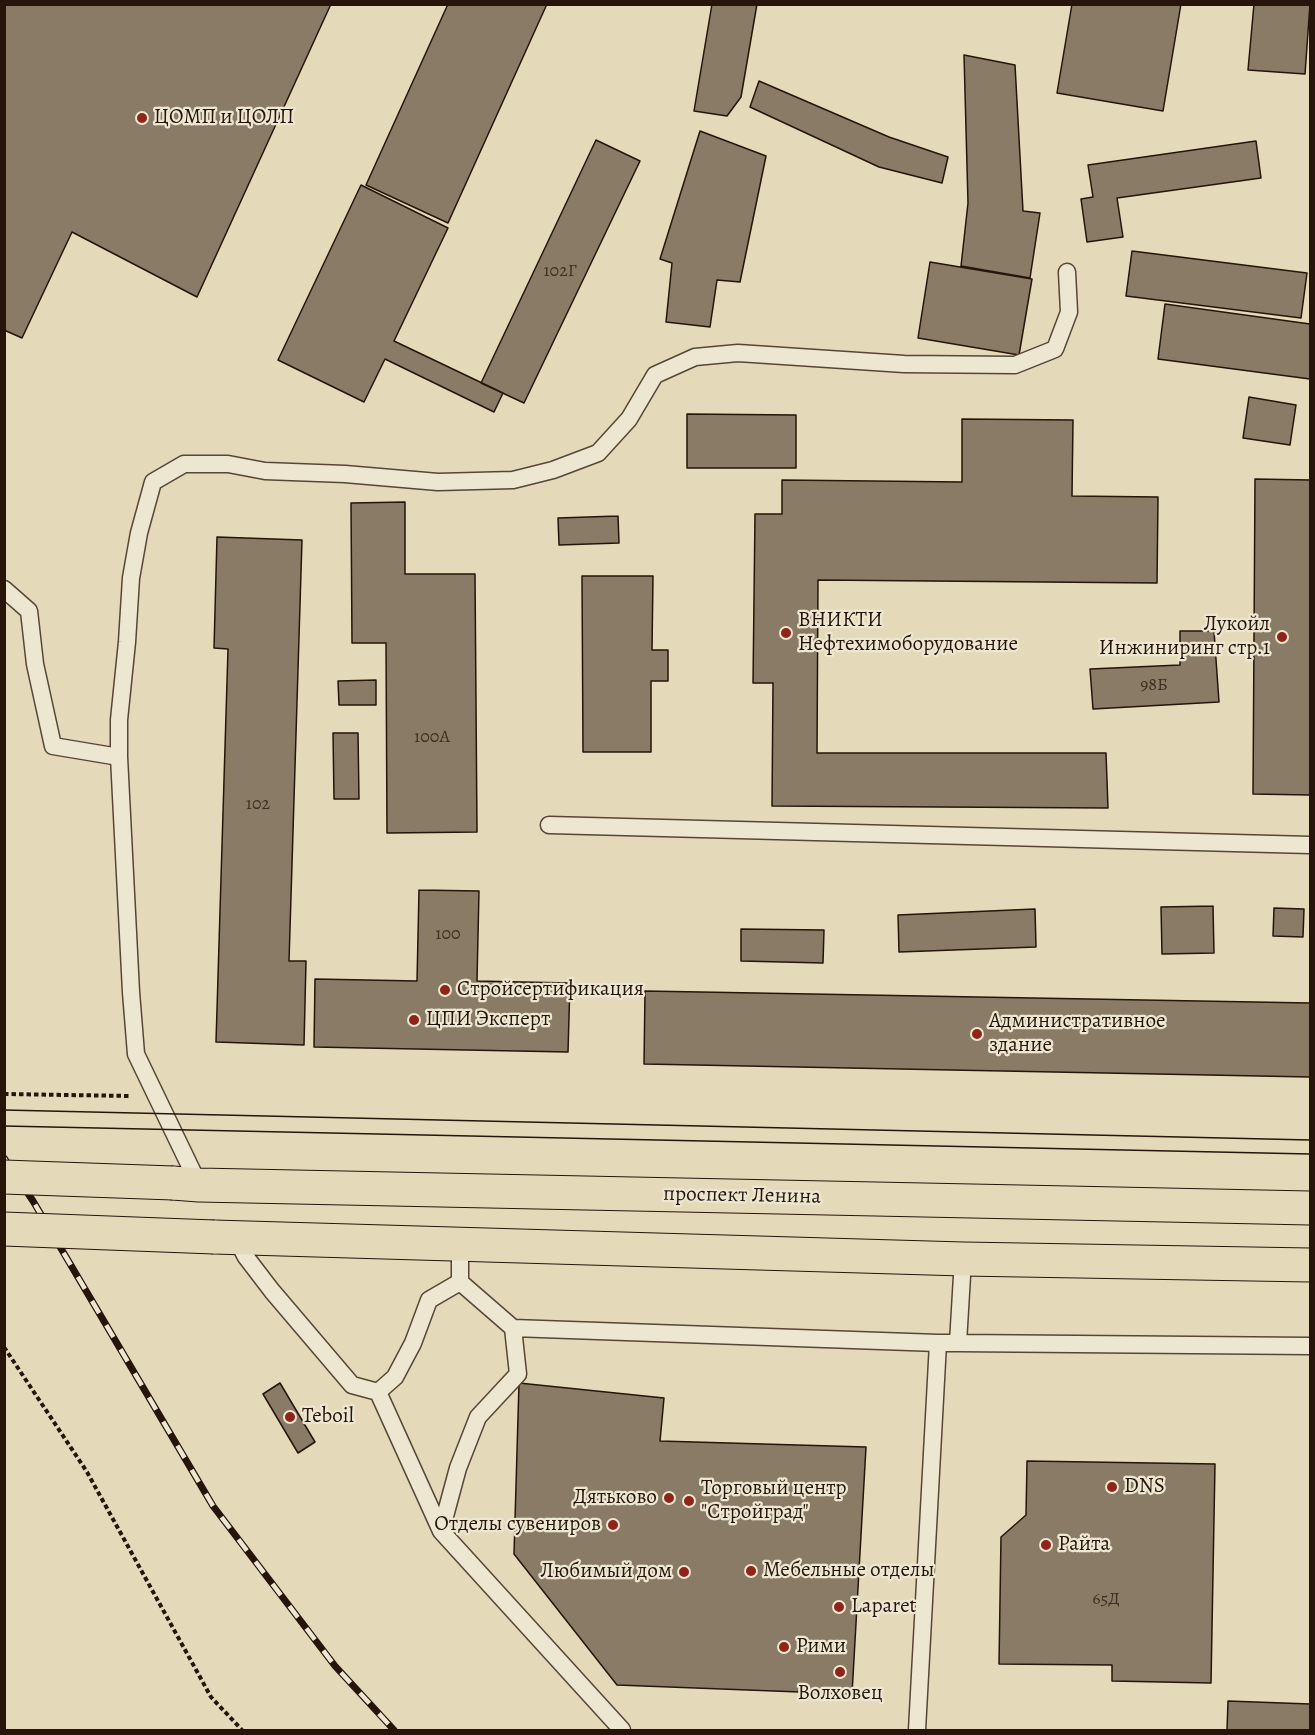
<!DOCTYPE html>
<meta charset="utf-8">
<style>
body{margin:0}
#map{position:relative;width:1315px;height:1735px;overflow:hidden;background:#e4daba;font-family:Alegreya,serif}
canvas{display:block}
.frame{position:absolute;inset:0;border:6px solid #27140a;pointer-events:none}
</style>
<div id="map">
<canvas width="1315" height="1735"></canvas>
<div class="frame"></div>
</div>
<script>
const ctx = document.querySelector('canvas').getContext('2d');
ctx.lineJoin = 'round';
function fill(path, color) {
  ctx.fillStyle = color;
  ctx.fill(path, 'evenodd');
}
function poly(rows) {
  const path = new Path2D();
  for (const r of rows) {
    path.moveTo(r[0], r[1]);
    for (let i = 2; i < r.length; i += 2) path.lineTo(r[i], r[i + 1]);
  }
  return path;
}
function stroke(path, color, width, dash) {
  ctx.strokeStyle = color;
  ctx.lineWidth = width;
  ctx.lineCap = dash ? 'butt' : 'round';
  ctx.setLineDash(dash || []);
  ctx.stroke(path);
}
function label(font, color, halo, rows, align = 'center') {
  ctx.font = font + ' Alegreya,serif';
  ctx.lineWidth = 4.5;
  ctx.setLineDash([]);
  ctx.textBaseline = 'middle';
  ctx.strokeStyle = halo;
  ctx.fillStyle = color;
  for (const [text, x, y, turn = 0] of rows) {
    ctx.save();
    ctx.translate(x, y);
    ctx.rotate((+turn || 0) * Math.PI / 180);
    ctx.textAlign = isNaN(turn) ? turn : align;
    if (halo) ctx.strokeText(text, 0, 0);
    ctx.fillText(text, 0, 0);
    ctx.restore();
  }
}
const building = poly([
 [4,4,331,4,197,297,72,232,22,338,4,330,4,4],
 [448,4,547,4,448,223,366,185,448,4],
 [712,4,757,4,741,97,727,116,694,111,712,4],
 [1072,4,1181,4,1163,111,1057,93,1072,4],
 [1254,4,1310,4,1305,74,1248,70,1254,4],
 [964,55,1015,65,1023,211,1040,213,1030,278,961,266,968,203,964,55],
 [759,81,889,137,948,157,942,183,879,167,750,107,759,81],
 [700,131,766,156,740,282,717,280,710,327,666,322,672,263,660,259,700,131],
 [596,140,640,161,524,403,481,383,596,140],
 [1256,141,1261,178,1117,198,1123,237,1087,242,1081,199,1093,197,1088,165,1256,141],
 [361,185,448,228,394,341,503,393,494,412,385,359,364,402,278,360,361,185],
 [1132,251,1307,273,1301,318,1126,296,1132,251],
 [930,262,1032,279,1019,355,918,338,930,262],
 [1165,304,1310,324,1310,379,1158,359,1165,304],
 [1249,397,1296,405,1290,445,1243,438,1249,397],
 [687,414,796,415,796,468,687,468,687,414],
 [962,419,1073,420,1072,496,1158,497,1157,583,818,580,817,753,1106,753,1108,808,772,806,773,683,753,683,755,514,782,514,782,480,962,482,962,419],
 [1255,479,1310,480,1310,795,1253,794,1255,479],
 [405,502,405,574,475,574,477,832,387,833,386,643,352,643,351,503,405,502],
 [618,516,619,543,559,545,558,518,618,516],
 [217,537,302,540,289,961,306,961,304,1045,216,1042,228,649,214,648,217,537],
 [582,576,653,576,652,650,668,650,668,681,651,681,651,752,583,752,582,576],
 [1180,631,1214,631,1219,702,1093,709,1090,669,1180,665,1180,631],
 [376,680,376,705,339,705,338,681,376,680],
 [333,733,358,733,359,799,334,799,333,733],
 [419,890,479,891,477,981,570,983,568,1052,314,1047,315,979,417,981,419,890],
 [1213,906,1214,953,1162,954,1161,907,1213,906],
 [1274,908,1304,909,1303,937,1273,936,1274,908],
 [1035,909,1036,947,899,952,898,915,1035,909],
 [741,929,824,930,823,963,741,961,741,929],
 [645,991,1310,1003,1310,1077,644,1064,645,991],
 [280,1383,315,1442,298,1453,263,1394,280,1383],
 [519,1383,664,1398,660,1441,866,1447,852,1694,617,1685,514,1554,519,1383],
 [1027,1461,1215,1464,1211,1683,1112,1681,1112,1665,999,1664,1001,1537,1026,1515,1027,1461],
 [1228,1701,1310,1704,1310,1730,1227,1730,1228,1701]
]);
fill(building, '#897b66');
stroke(building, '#27140a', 1.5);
const service = poly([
 [4,589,29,611,35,664,53,746,119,757],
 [549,825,1310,845],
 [199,1185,136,1054,131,992,119,757,119,720,127,642,131,578,139,533,153,482,184,464,228,464,265,471,345,474,438,482,513,480,553,470,598,453,629,419,655,375,695,357,738,353,904,364,1015,365,1055,349,1069,312,1067,272],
 [236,1238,246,1257,272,1291,352,1385,378,1392,395,1377,413,1343,429,1300,460,1282],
 [460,1245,460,1282,513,1328,938,1343,958,1343,963,1259],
 [958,1343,1310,1346],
 [378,1392,441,1531,622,1730],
 [441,1531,458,1468,478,1417,518,1374,513,1328],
 [917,1730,938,1343]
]);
const primary = poly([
 [173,1183,199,1185,1310,1208],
 [214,1237,963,1259,1310,1265]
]);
stroke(service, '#564636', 19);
stroke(primary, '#27140a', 35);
stroke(poly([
 [4,1094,131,1096],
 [4,1347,87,1472,211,1697,242,1730]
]), '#27140a', 4, [4.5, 3]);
stroke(service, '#ede7d2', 16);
stroke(primary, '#e4daba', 33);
stroke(poly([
 [4,1110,1310,1140],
 [4,1126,1310,1154]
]), '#27140a', 1.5);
const rail = poly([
 [4,1158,33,1201,213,1506,335,1666,394,1730]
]);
stroke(rail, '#27140a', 7);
stroke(rail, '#ede7d2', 4.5, [14]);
const primaryBridge = poly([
 [4,1177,173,1183],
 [4,1229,214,1237]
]);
stroke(primaryBridge, '#27140a', 35, []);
stroke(primaryBridge, '#e4daba', 33);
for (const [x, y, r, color] of [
 [142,118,6,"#8f2418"],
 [786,633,6,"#8f2418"],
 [1282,637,6,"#8f2418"],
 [445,990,6,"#8f2418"],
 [414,1020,6,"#8f2418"],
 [977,1034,6,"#8f2418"],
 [290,1417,6,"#8f2418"],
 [1112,1487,6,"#8f2418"],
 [669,1498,6,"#8f2418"],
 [689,1501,6,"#8f2418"],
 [613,1525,6,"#8f2418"],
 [1046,1545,6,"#8f2418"],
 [751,1571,6,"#8f2418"],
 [684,1572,6,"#8f2418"],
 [839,1607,6,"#8f2418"],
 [784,1647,6,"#8f2418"],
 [840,1672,6,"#8f2418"]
]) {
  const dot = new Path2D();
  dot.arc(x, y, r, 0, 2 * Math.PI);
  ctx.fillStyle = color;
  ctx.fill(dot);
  stroke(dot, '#ede7d2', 2);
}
label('18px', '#402e21', null, [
 ["102Г",560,272],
 ["98Б",1154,686],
 ["100А",432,738],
 ["102",258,805],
 ["100",448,935],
 ["65Д",1106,1600]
]);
label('21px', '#27140a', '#ede7d2', [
 ["ЦОМП и ЦОЛП",154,118],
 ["ВНИКТИ",798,621],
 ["Нефтехимоборудование",798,645],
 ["Лукойл",1270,625,"right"],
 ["Инжиниринг стр.1",1270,649,"right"],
 ["Стройсертификация",457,990],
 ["ЦПИ Эксперт",426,1020],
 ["Административное",989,1022],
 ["здание",989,1046],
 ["Teboil",302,1417],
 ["DNS",1124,1487],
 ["Торговый центр",701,1489],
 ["\"Стройград\"",701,1513],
 ["Дятьково",657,1498,"right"],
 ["Отделы сувениров",601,1525,"right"],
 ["Райта",1058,1545],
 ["Мебельные отделы",763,1571],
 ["Любимый дом",672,1572,"right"],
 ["Laparet",851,1607],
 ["Рими",796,1647],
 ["Волховец",840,1694,"center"]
], 'left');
label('21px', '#27140a', '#ede7d2', [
 ["проспект Ленина",742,1196,1]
]);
</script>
